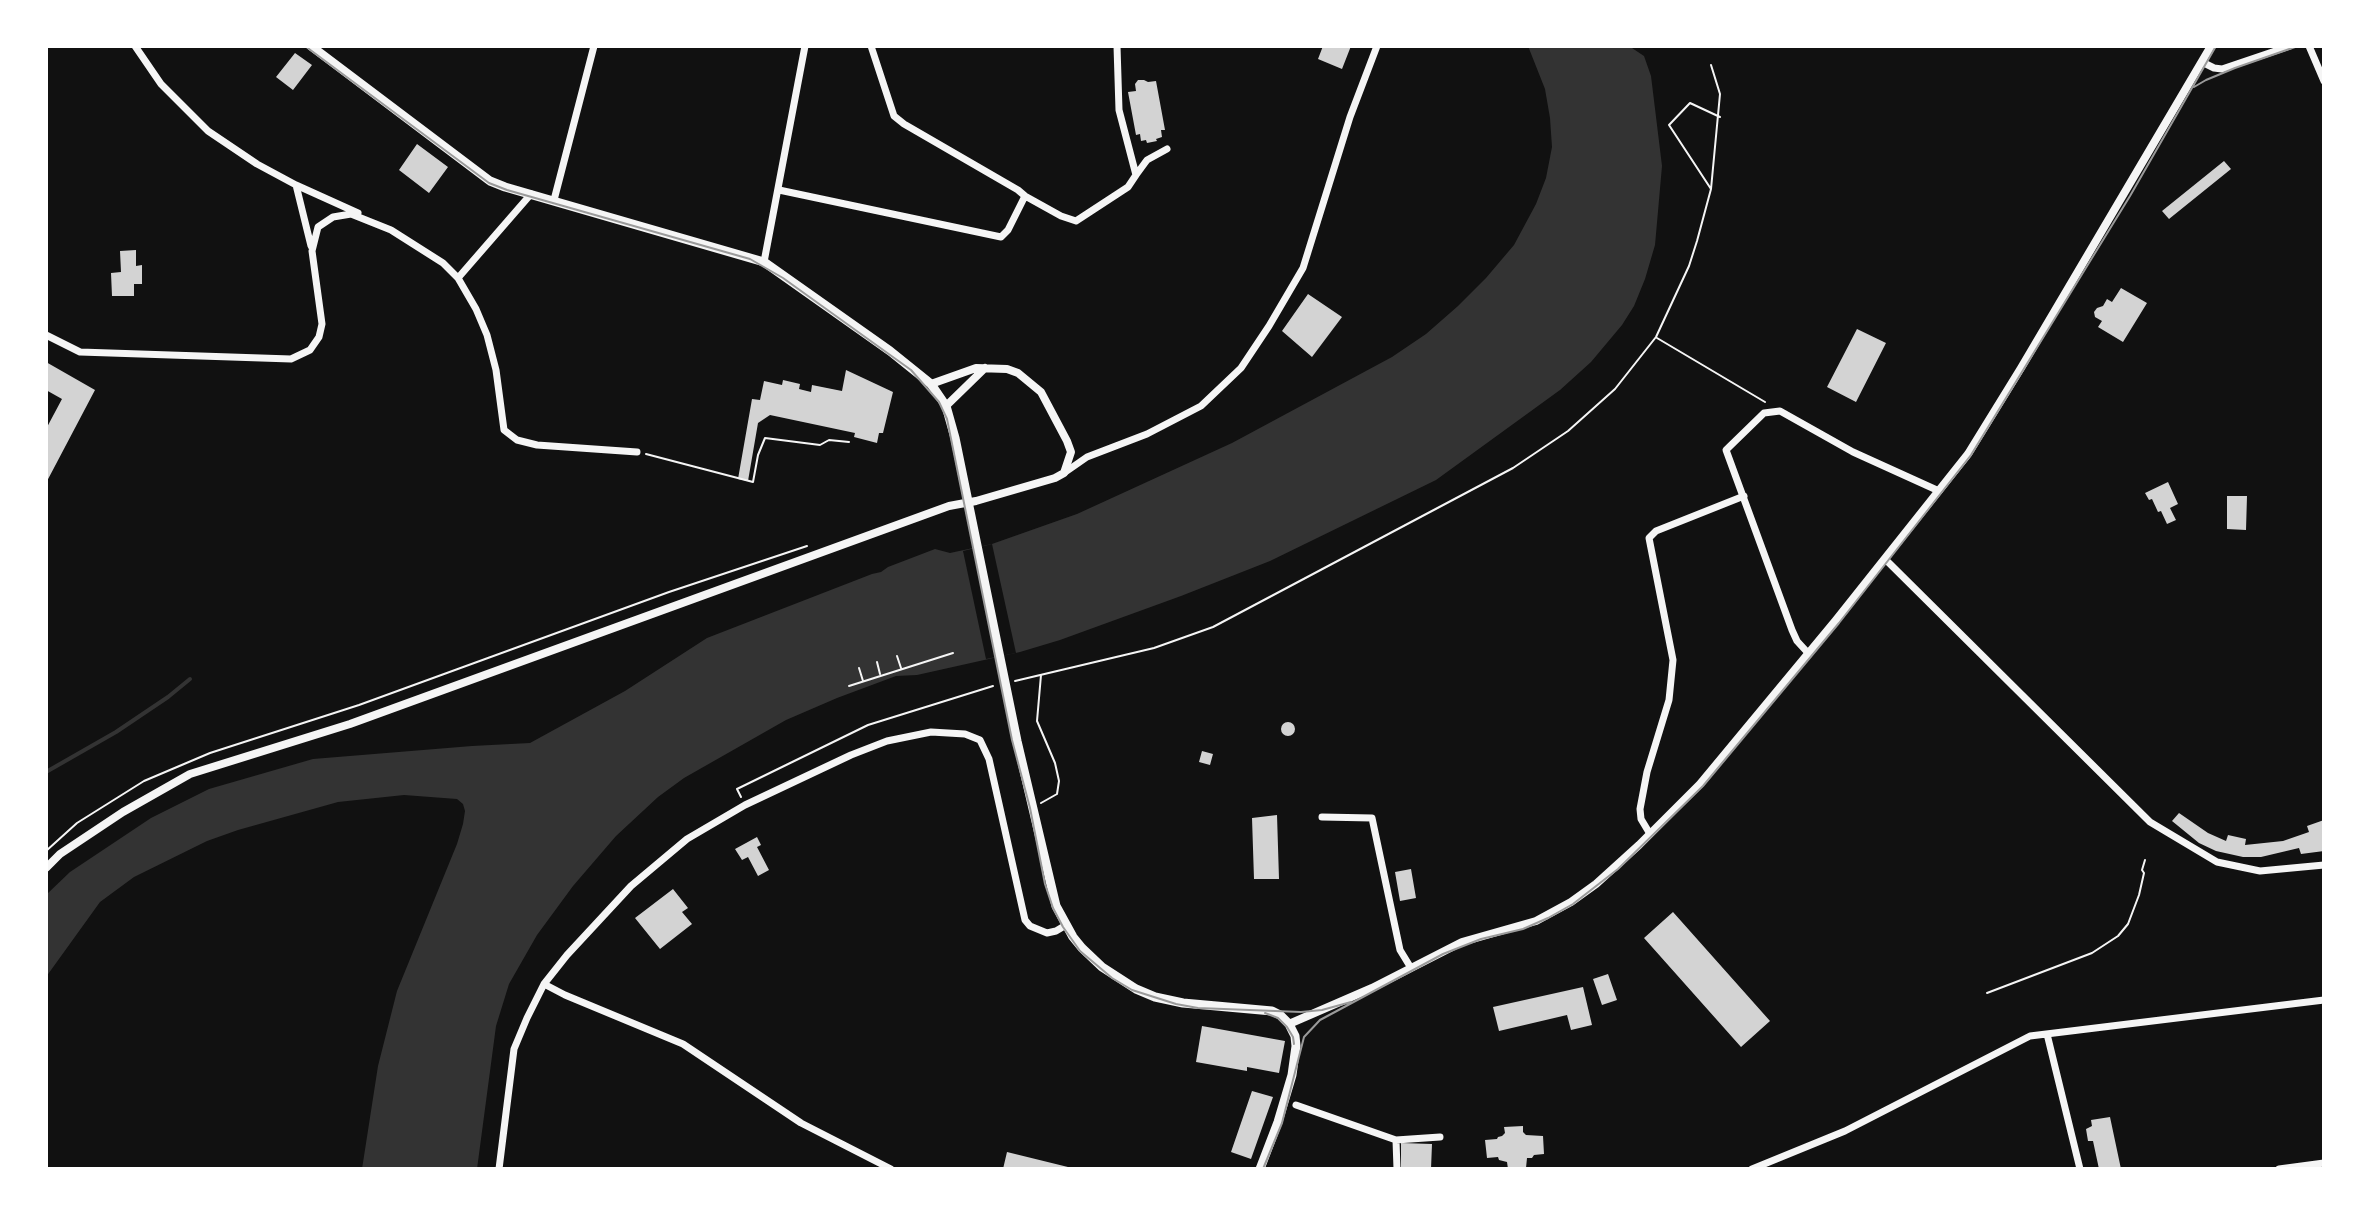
<!DOCTYPE html>
<style>
body{margin:0}
#map{position:relative;width:2370px;height:1215px;overflow:hidden;background:#111;font-family:Rubik,sans-serif}
canvas{display:block}
.frame{position:absolute;inset:0;border:48px solid #fff;pointer-events:none}
</style>
<div id="map">
<canvas width="2370" height="1215"></canvas>
<div class="frame"></div>
</div>
<script>
const ctx = document.querySelector('canvas').getContext('2d');
ctx.lineJoin = 'round';
function fill(path, color) {
  ctx.fillStyle = color;
  ctx.fill(path, 'evenodd');
}
function poly(rows) {
  const path = new Path2D();
  for (const r of rows) {
    if (r.length === 3) {
      path.moveTo(r[0] + r[2], r[1]);
      path.arc(r[0], r[1], r[2], 0, 2 * Math.PI);
      continue;
    }
    path.moveTo(r[0], r[1]);
    for (let i = 2; i < r.length; i += 2) path.lineTo(r[i], r[i + 1]);
  }
  return path;
}
function stroke(path, color, width, dash) {
  ctx.strokeStyle = color;
  ctx.lineWidth = width;
  ctx.lineCap = dash ? 'butt' : 'round';
  ctx.setLineDash(dash || []);
  ctx.stroke(path);
}
fill(poly([
 [1528,46,1629,46,1644,56,1651,76,1662,166,1655,245,1645,279,1634,306,1622,325,1591,362,1560,390,1436,480,1270,561,1181,596,1060,640,1020,652,917,675,896,676,837,698,786,720,684,778,658,797,616,836,573,886,537,935,509,984,496,1026,477,1169,362,1169,378,1066,397,991,457,844,463,824,465,811,463,804,457,799,404,795,338,802,238,830,207,841,134,877,100,902,46,977,46,895,70,872,151,818,209,789,313,759,472,746,530,743,625,691,707,638,872,574,881,572,888,567,935,549,950,553,992,544,1077,514,1232,443,1392,357,1426,334,1458,306,1486,278,1514,245,1536,204,1546,178,1552,147,1550,118,1545,89]
]), '#333');
fill(poly([
 [992,544,1016,653,986,659,963,551]
]), '#111');
stroke(poly([
 [46,772,116,732,168,697,190,679]
]), '#333', 4);
fill(poly([
 [1323,46,1351,46,1342,69,1318,59],
 [295,53,312,65,293,90,276,77],
 [1138,80,1144,80,1148,82,1156,81,1165,130,1161,130,1162,137,1156,139,1157,141,1147,143,1146,140,1141,141,1140,134,1136,135,1128,92,1136,91,1135,84],
 [417,144,448,167,429,193,399,170],
 [2224,161,2231,169,2169,219,2162,211],
 [136,250,136,266,142,265,142,284,134,284,134,296,112,296,111,273,121,272,120,251],
 [2121,288,2147,303,2123,342,2098,327,2102,321,2095,317,2094,312,2097,308,2103,306,2107,299,2112,302],
 [1308,294,1342,317,1312,357,1282,331],
 [1857,329,1886,343,1856,402,1827,387],
 [46,362,95,390,46,483,46,429,62,399,46,390],
 [846,370,893,392,883,433,879,433,877,443,854,437,855,433,770,415,758,423,748,481,738,479,752,399,760,400,764,381,782,385,783,380,800,384,799,389,811,392,812,385,842,391],
 [2168,482,2178,504,2170,508,2176,520,2167,524,2161,511,2158,512,2152,499,2149,500,2145,493],
 [2227,496,2247,496,2246,530,2227,529],
 [1288,729,7],
 [1202,751,1213,754,1210,765,1199,762],
 [2179,813,2208,833,2226,841,2228,835,2246,839,2245,845,2283,841,2309,832,2307,826,2324,820,2324,851,2301,854,2299,848,2261,857,2243,857,2216,851,2199,843,2172,821],
 [1277,815,1279,879,1254,879,1252,818],
 [757,837,761,845,757,847,769,870,758,876,748,857,742,860,735,849],
 [1411,869,1416,898,1400,901,1395,872],
 [673,889,688,908,682,912,692,924,660,949,635,918],
 [1673,912,1770,1021,1741,1047,1644,938],
 [1608,974,1617,1000,1602,1005,1593,979],
 [1583,987,1592,1025,1571,1030,1567,1015,1499,1031,1493,1007],
 [1202,1026,1285,1041,1279,1073,1247,1067,1247,1071,1196,1062],
 [1252,1091,1273,1097,1251,1159,1231,1152],
 [2110,1117,2121,1169,2099,1169,2093,1141,2088,1141,2086,1129,2092,1126,2091,1120],
 [1523,1126,1523,1132,1526,1135,1543,1136,1544,1154,1534,1155,1532,1158,1527,1158,1526,1168,1512,1169,1508,1169,1507,1162,1499,1160,1498,1157,1487,1158,1485,1140,1497,1139,1498,1137,1502,1136,1505,1133,1504,1127],
 [1401,1143,1432,1144,1431,1169,1401,1169],
 [1007,1152,1072,1168,1071,1169,1003,1169]
]), '#d3d3d3');
stroke(poly([
 [1711,65,1720,94,1711,189],
 [1657,338,1765,402],
 [646,454,753,482,758,455,765,438,820,445,829,440,849,442],
 [897,656,901,668],
 [877,662,880,674],
 [859,668,863,681],
 [1041,675,1037,721,1055,763,1059,781,1057,794,1041,803],
 [1015,681,1154,648,1213,627,1513,468,1568,431,1615,389,1656,337,1689,266,1697,241,1711,189,1669,125,1690,103,1720,117],
 [849,686,953,653],
 [741,797,737,789,868,725,993,686],
 [46,851,77,823,144,781,210,753,359,705,669,592,807,546],
 [1987,993,2092,953,2118,936,2128,924,2139,895,2144,873,2142,870,2145,860]
]), '#f5f5f5', 2);
stroke(poly([
 [135,46,161,84,208,131,257,164,296,185,358,213],
 [871,46,894,116,904,124,1018,190,1025,196,1061,216,1076,221,1128,187,1136,175,1119,110,1117,46],
 [2309,46,2324,81],
 [2202,62,2214,68,2222,69,2290,46],
 [1136,175,1147,160,1167,149],
 [296,185,311,246],
 [779,190,1001,237,1008,230,1025,196],
 [554,200,594,46],
 [764,262,805,46],
 [458,278,531,194],
 [46,335,80,352,291,359,310,350,319,337,322,324,312,251,318,227,333,217,351,214,391,230,443,263,458,278,476,309,487,335,496,370,504,430,517,440,537,445,637,452],
 [1064,473,1087,457,1147,434,1201,406,1241,368,1269,326,1303,268,1350,117,1377,46],
 [1885,559,2150,822,2217,862,2260,871,2324,865],
 [1808,653,1797,641,1792,630,1726,450,1764,413,1780,411,1853,452,1939,491],
 [1322,817,1372,818,1400,950,1411,968],
 [1650,834,1641,819,1640,809,1647,772,1669,700,1673,660,1649,538,1656,531,1744,496],
 [544,984,565,995,683,1044,801,1123,891,1169],
 [2047,1034,2080,1169],
 [1296,1105,1396,1140,1397,1169],
 [1396,1140,1440,1137],
 [499,1169,514,1049,527,1018,544,984,567,955,631,886,687,839,745,805,851,755,887,741,931,732,965,734,980,740,989,759,1025,920,1030,926,1047,933,1056,931,1066,925],
 [1752,1169,1845,1131,2030,1036,2324,1000],
 [2279,1169,2324,1163]
]), '#f5f5f5', 7);
stroke(poly([
 [946,406,985,368],
 [46,868,60,854,123,812,190,774,350,724,949,506,976,501,1055,478,1064,473,1071,452,1067,441,1041,392,1018,373,1007,369,976,368,931,384],
 [1289,1024,1372,988,1462,942,1536,921,1571,902,1596,884,1639,845,1700,784,1836,620,1968,454,2021,368,2211,46]
]), '#f5f5f5', 8);
stroke(poly([
 [311,46,490,181,505,187,764,262,890,351,931,384,946,406,955,438,1017,741,1056,906,1073,937,1082,948,1102,967,1136,989,1155,997,1183,1003,1272,1011,1280,1015,1289,1024,1295,1036,1296,1046,1292,1075,1278,1122,1260,1169]
]), '#f5f5f5', 9);
stroke(poly([
 [305,46,489,183,507,190,750,259,783,278,911,370,939,402,947,419,1012,740,1030,808,1045,884,1053,908,1063,927,1080,951,1112,978,1132,990,1176,1004,1198,1008,1301,1012,1322,1010,1351,1002],
 [2194,87,2206,80,2235,68,2298,46],
 [1265,1013,1278,1018,1287,1027,1293,1037,1294,1044],
 [1263,1169,1282,1123,1304,1037,1320,1020,1443,954,1481,939,1523,929,1548,918,1573,904,1618,869,1703,786,1839,623,1971,455,2130,196,2216,46]
]), '#9a9a9a', 2);
</script>
